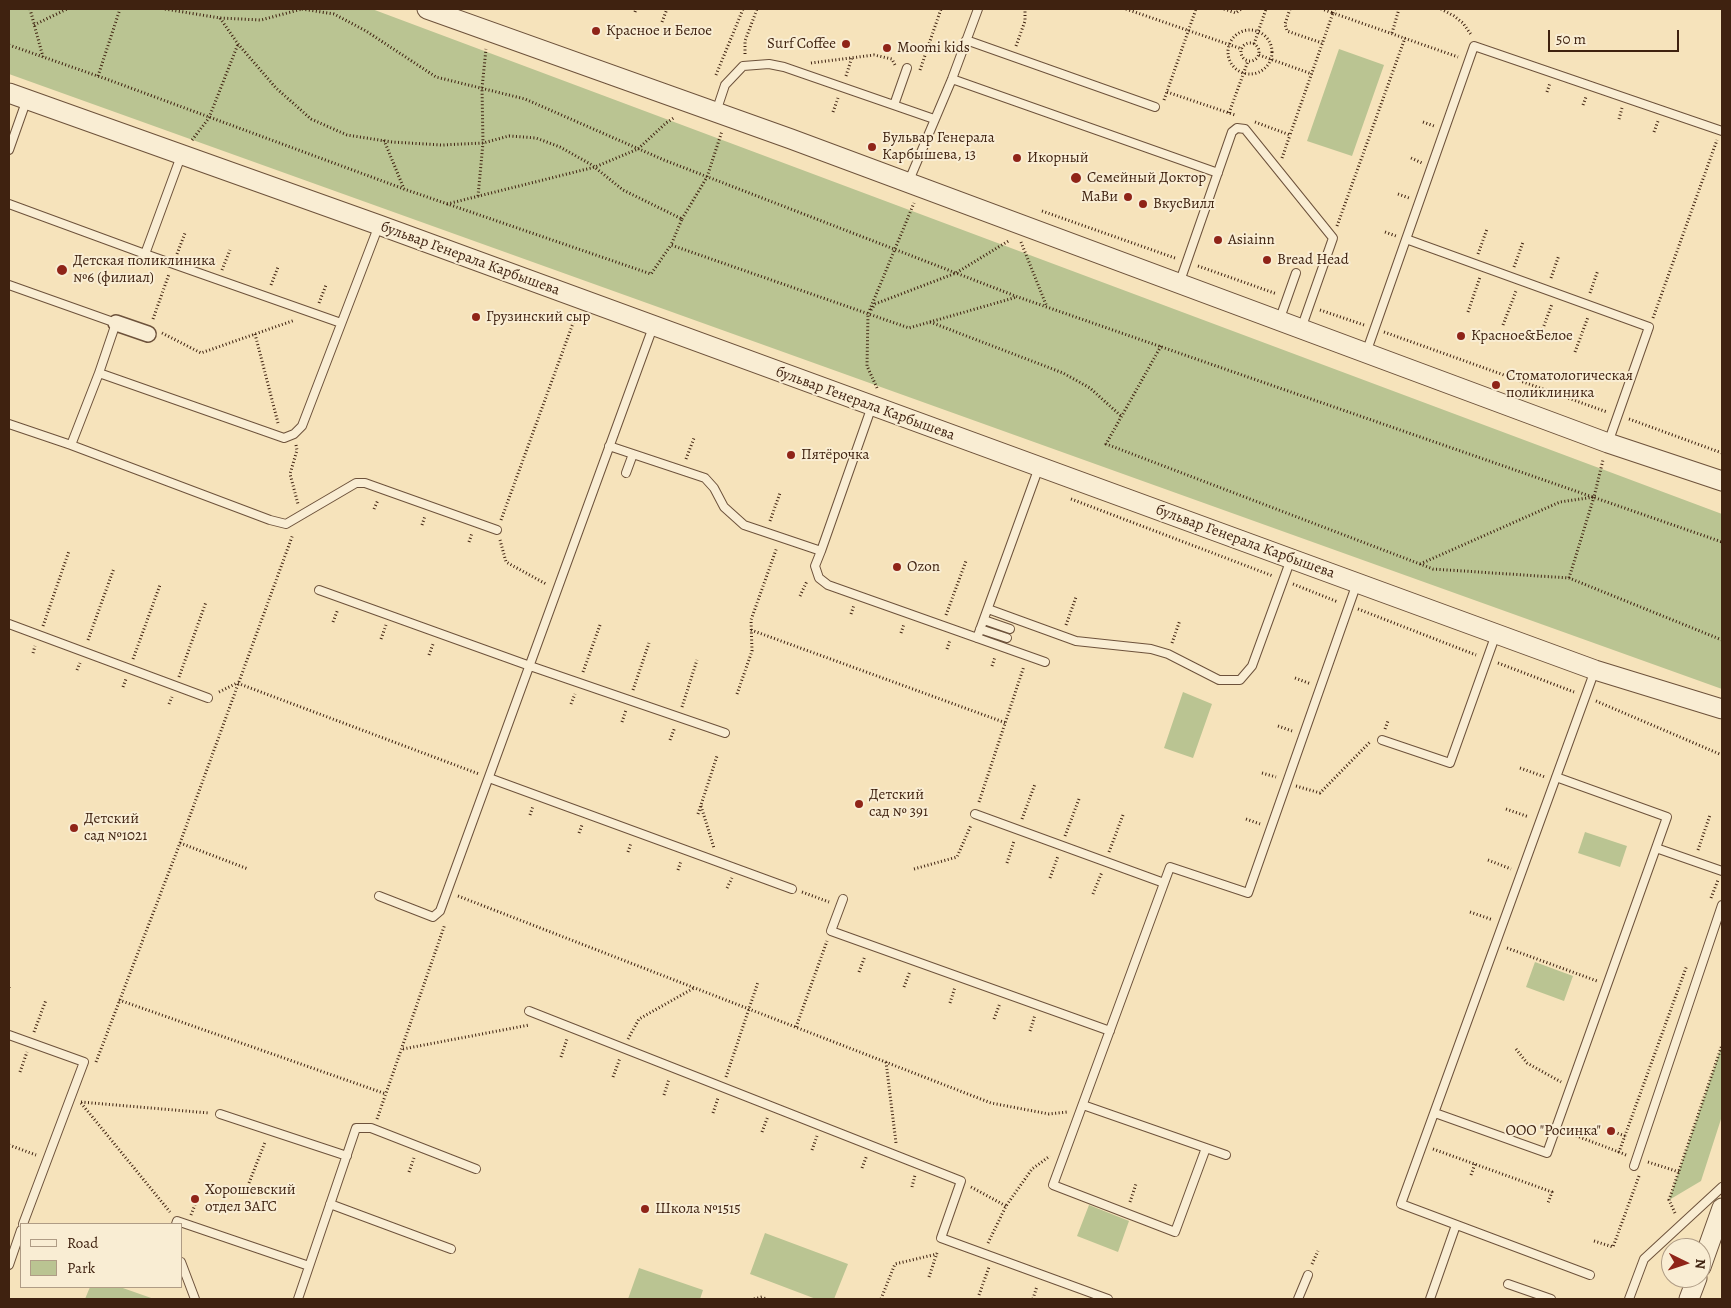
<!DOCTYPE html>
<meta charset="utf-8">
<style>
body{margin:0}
#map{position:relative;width:1731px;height:1308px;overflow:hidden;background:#f6e3bb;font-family:Alegreya,serif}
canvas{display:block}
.frame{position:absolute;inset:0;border:10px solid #3f2210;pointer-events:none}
.legend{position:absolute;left:20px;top:1223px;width:162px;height:65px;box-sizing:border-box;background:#f9edd3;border:1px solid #af9c85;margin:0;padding:6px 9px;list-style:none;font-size:15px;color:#3f2210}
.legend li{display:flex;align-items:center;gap:10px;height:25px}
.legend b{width:25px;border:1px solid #af9c85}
.north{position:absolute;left:1661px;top:1238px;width:50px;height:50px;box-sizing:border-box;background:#f9edd3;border:1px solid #af9c85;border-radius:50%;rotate:94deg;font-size:14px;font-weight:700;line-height:20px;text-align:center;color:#3f2210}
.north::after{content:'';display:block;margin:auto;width:18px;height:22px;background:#8f2418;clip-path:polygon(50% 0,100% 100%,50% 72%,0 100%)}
.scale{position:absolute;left:1548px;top:30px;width:131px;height:22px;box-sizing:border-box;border:2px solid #3f2210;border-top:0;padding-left:6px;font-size:15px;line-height:18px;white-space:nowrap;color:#3f2210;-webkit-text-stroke:4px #f9edd3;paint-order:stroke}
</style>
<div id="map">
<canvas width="1731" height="1308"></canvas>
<div class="frame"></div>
<ul class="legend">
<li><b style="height:6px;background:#f9edd3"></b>Road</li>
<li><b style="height:14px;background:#bac492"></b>Park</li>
</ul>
<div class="north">N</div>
<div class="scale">50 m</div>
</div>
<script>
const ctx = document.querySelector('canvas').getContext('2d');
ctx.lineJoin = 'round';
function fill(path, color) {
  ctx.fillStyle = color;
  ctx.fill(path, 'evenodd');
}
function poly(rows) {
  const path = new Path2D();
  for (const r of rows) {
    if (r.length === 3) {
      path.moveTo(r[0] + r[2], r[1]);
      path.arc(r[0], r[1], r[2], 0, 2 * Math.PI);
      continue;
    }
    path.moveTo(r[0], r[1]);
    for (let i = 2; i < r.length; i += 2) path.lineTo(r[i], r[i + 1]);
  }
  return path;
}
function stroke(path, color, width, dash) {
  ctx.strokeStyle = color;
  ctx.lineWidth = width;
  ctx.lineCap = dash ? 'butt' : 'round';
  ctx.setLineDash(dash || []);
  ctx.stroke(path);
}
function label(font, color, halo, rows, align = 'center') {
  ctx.font = font + ' Alegreya,serif';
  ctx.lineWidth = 4;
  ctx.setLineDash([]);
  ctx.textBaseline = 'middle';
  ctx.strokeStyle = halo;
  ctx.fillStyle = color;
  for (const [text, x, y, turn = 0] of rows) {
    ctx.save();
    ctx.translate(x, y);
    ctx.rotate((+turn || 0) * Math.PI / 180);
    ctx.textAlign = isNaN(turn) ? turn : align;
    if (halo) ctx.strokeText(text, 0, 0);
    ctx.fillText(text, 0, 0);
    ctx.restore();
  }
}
fill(poly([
 [9,9,372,9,1722,514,1722,689,9,74],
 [1339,49,1384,65,1352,156,1307,141],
 [1183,692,1212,704,1193,758,1164,748],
 [1585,832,1627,846,1620,867,1578,853],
 [1535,962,1573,976,1564,1001,1526,987],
 [1722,1045,1722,1116,1701,1181,1669,1200],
 [1089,1205,1129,1221,1118,1252,1077,1236],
 [765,1233,848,1264,834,1299,816,1299,750,1274],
 [639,1268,703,1290,700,1299,628,1299],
 [90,1287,120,1287,154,1299,85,1299]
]), '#bac492');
const service = poly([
 [966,40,1155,107],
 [952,79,1218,173],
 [894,105,907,68],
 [716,112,725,85,743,66,769,64,784,67,934,119],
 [9,150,27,99],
 [908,183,952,79,978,9],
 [9,204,145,254,181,156],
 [379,225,302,426,294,434,284,438,99,373,71,445,270,520,286,524,356,483,365,483,497,530],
 [1406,239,1649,327,1608,443],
 [145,254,341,323],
 [1179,284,1232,132,1237,128,1245,129,1333,238,1301,329],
 [9,285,116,323,99,373],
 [1279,321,1296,273],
 [1366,353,1474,46,1722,131],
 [9,424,71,445],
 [609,446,705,478,714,488,724,507,744,525,821,551,815,566,819,578,828,585,1045,662],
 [626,473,633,454],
 [821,551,872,406],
 [319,590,530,666,725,733],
 [988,609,1076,641,1151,649,1168,654,1219,680,1240,680,1252,666,1291,559],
 [984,620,1010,629],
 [9,624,208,698],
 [980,629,1007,638],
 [977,638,1039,467],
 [1382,740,1450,763,1496,634],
 [1556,777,1667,817,1656,848,1722,871],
 [489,778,792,889],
 [975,814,1164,883],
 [379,896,433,917,440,911,653,327],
 [843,899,831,931,1110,1031],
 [529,1011,961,1181,941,1238,1108,1299],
 [9,1035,84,1062,23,1224],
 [1083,1105,1226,1155],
 [1435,1113,1547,1153,1656,848],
 [220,1114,347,1156],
 [1206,1148,1175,1232,1053,1185,1170,867,1248,893,1357,583],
 [1634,1166,1722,905],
 [330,1204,451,1249],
 [176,1224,177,1221,309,1266],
 [181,1262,195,1299],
 [9,1265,21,1230],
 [1590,1275,1401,1204,1595,670],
 [1508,1284,1551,1299],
 [298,1299,356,1128,371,1128,476,1169],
 [1298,1299,1308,1275],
 [1430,1299,1456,1225],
 [1629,1299,1644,1259,1722,1187]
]);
const minor = poly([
 [116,323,148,334]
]);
const tertiary = poly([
 [427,9,791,139,1608,443,1722,481],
 [9,93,379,225,1595,670,1722,709],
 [1701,1267,1722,1208],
 [1689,1299,1697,1278]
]);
stroke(service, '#6d523b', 10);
stroke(minor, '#6d523b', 18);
stroke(tertiary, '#6d523b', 21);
stroke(poly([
 [30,9,43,57],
 [165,9,220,18,261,20,302,9],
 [302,9,334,14,366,31,436,77,525,99,664,160,1018,297,1722,542],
 [1126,9,1242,49],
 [1224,9,1236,13,1241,9],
 [1290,9,1285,24,1287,31,1322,43],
 [1335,9,1333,13,1458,57],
 [1441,9,1454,16,1463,23,1472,36],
 [635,12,636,9],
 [220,18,238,44,276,88,311,119,347,135,392,142,442,145,483,143,509,136,536,138,560,147,592,165,623,190,682,219,671,245,909,328,1017,297],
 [662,22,667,9],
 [34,25,67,9],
 [1250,52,22],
 [1392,33,1399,9],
 [1250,52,9],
 [1254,44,1266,9],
 [9,45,109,80,404,189,651,274,671,245],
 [1016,46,1025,21,1025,9],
 [745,54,745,41,757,9],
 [1259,55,1312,74],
 [811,63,874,55,892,59,895,65],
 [920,70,941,9],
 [716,75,743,9],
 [98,76,120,9],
 [846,76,852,57],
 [1167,92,1235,115],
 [1547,92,1550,83],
 [1164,100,1196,9],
 [1583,105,1586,97],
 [833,112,838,98],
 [1229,113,1248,61],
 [1619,119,1622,108],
 [1255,122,1290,135,1333,13,1322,9],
 [1423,122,1434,126],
 [1654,132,1658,121],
 [192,140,209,118,238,44],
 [384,140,404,189],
 [1282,158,1290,135],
 [1411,158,1422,163],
 [1398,194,1409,198],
 [478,196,483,143,482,88,486,49],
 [447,204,595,167,638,149,666,123,675,117],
 [1042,211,1175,258],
 [682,219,707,177,722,131],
 [1337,226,1405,38],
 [1385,232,1396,236],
 [1021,242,1047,307],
 [177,254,185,233],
 [1478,254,1487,229],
 [1198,266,1277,294],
 [1514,267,1523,242],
 [222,270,230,250],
 [1551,278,1559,255],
 [271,285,278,267],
 [1590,293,1598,270],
 [319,303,326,285],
 [871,310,875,304,956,273,1010,240],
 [1320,310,1364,325],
 [1468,312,1480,277],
 [1653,318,1717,140],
 [153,319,169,274],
 [930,322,1063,373,1090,388,1121,416],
 [1503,325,1516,291],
 [1384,332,1607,412],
 [162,333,201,353,295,320],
 [255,334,278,423],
 [1539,339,1552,304],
 [1161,346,1106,444,1433,569,1569,578,1722,640],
 [1575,352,1588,317],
 [877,388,867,366,868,314,914,203],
 [1629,419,1722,453],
 [296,445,297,450,290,474,298,504],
 [686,459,694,438],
 [1071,499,1273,576],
 [374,509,378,500],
 [501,520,576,315],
 [770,521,780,493],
 [422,525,425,516],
 [500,540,506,562,546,584],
 [469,542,472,533],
 [1420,564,1560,502,1594,497,1603,460],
 [1569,578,1594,497],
 [1293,584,1338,602],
 [800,596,807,581],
 [1358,609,1476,655],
 [851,614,854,605],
 [946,615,966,561],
 [333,622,338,609],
 [1066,625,1076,597],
 [43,626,69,551],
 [751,630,1006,723],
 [901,633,904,624],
 [381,639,386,625],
 [88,640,114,568],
 [1172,643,1180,620],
 [947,649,950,640],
 [33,653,35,646],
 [429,655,433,644],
 [133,659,160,585],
 [1498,663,1574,692],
 [992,666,995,657],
 [77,670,80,663],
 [583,672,600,625],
 [179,677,206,602],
 [1295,678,1311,684],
 [123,687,126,679],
 [633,690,649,643],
 [219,692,237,683,479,774],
 [737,694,752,651,751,620,777,547],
 [1596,701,1722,755],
 [169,704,172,697],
 [571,704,575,694],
 [682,707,697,660],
 [622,722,626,710],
 [1278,726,1292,731],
 [1385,729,1388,721],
 [670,740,675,727],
 [1520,768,1545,777],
 [1262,773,1276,777],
 [1296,786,1320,793,1370,742],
 [979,802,1024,666],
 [701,806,714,848],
 [1506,809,1529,817],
 [698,814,717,756],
 [530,815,533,806],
 [1022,819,1035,784],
 [1246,819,1260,824],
 [579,833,582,825],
 [1065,836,1079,799],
 [180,843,248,869],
 [1698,850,1710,815],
 [628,852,631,843],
 [1109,852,1123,815],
 [1488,860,1511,869],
 [1007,863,1014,841],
 [914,869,957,857,971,825],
 [678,870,681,861],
 [1050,878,1058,856],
 [727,888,732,878],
 [802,892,829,902],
 [1093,894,1102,872],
 [458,896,991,1103,1049,1114,1067,1112],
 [1711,898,1718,880],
 [1470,912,1493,920],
 [1507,948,1597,981],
 [859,972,865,956],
 [904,987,910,971],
 [9,988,9,986],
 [119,1000,386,1094],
 [950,1003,955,987],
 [994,1019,1000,1003],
 [796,1027,827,941],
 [1030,1031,1035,1015],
 [34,1032,46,1000],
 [628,1039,639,1019,694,988],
 [403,1049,529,1025],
 [1516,1049,1527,1063,1561,1082],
 [561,1057,567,1039],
 [96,1062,180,843,293,534],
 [886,1062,896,1143],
 [20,1072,27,1052],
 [613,1077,620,1058],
 [726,1077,758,982],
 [664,1095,669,1079],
 [81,1102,209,1113],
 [81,1103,170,1212],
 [713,1113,718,1098],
 [377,1119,445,924],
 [1611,1131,1625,1136],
 [762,1132,768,1116],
 [1566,1132,1619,1152],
 [9,1145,36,1155],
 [1433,1149,1552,1192,1548,1203],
 [812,1150,817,1136],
 [1626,1155,1619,1152,1687,965],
 [1648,1162,1679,1172],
 [862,1168,867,1155],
 [409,1172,414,1158],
 [1471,1175,1475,1164],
 [249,1183,265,1142],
 [912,1187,915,1175],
 [971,1187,1006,1206],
 [1130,1202,1136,1184],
 [1675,1213,1669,1200,1722,1045],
 [191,1215,195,1205],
 [1594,1241,1613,1247,1639,1176],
 [988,1243,1006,1206,1032,1169,1050,1156],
 [1312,1264,1318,1251],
 [929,1277,937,1253],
 [979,1295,989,1267],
 [754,1299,762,1297,766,1299],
 [881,1299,895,1264,937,1254],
 [1033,1299,1037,1286]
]), '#3f2210', 3, [1, 2.5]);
stroke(service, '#f9edd3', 8);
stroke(minor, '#f9edd3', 15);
stroke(tertiary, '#f9edd3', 19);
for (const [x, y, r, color] of [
 [596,31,5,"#8f2418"],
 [846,44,5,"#8f2418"],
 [887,48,5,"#8f2418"],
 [872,147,5,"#8f2418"],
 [1017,158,5,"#8f2418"],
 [1076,178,6,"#8f2418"],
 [1128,197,5,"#8f2418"],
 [1143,204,5,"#8f2418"],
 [1218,240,5,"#8f2418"],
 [1267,260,5,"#8f2418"],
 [62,270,6,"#8f2418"],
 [476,317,5,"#8f2418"],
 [1461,336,5,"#8f2418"],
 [1496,385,5,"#8f2418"],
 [791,455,5,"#8f2418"],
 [897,567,5,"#8f2418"],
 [859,804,5,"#8f2418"],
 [74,828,5,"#8f2418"],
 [1611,1131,5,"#8f2418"],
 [195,1199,5,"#8f2418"],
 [645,1209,5,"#8f2418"]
]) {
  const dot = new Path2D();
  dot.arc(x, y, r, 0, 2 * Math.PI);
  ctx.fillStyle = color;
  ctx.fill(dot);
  stroke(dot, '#f9edd3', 2);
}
label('15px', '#3f2210', '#f9edd3', [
 ["Красное и Белое",606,31],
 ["Surf Coffee",836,44,"right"],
 ["Moomi kids",897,48],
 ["Бульвар Генерала",882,138],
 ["Карбышева, 13",882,155],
 ["Икорный",1027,158],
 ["Семейный Доктор",1087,178],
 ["МаВи",1118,197,"right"],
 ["ВкусВилл",1153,204],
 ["Asiainn",1228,240],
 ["Bread Head",1277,260],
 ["Детская поликлиника",73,261],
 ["№6 (филиал)",73,278],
 ["Грузинский сыр",486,317],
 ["Красное&Белое",1471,336],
 ["Стоматологическая",1506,376],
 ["поликлиника",1506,393],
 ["Пятёрочка",801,455],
 ["Ozon",907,567],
 ["Детский",869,795],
 ["сад № 391",869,812],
 ["Детский",84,819],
 ["сад №1021",84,836],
 ["ООО \"Росинка\"",1601,1131,"right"],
 ["Хорошевский",205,1190],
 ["отдел ЗАГС",205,1207],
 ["Школа №1515",655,1209]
], 'left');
label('15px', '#3f2210', '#f9edd3', [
 ["бульвар Генерала Карбышева",470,259,20],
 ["бульвар Генерала Карбышева",865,404,20],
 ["бульвар Генерала Карбышева",1245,542,20]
]);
</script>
